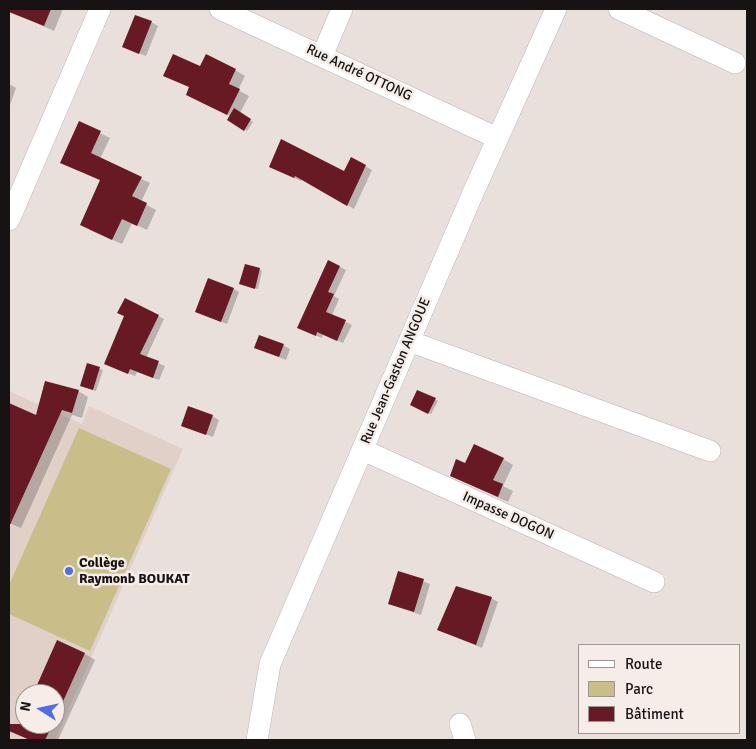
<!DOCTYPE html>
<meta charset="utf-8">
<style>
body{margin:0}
#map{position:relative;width:756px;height:749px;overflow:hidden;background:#e9dfdb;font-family:Signika,sans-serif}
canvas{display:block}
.frame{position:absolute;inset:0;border:10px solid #161312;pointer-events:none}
.legend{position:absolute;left:578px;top:644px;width:162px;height:90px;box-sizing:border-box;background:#f6ede9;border:1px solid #9c9693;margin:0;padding:6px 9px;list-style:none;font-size:15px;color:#161312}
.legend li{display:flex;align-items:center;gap:10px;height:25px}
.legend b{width:25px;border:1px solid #9c9693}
.north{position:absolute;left:15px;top:684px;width:50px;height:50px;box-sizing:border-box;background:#f6ede9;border:1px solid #9c9693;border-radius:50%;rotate:280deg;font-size:14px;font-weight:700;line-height:20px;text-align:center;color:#161312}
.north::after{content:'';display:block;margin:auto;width:18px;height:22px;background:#516de2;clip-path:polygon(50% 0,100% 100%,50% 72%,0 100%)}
</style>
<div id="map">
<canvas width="756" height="749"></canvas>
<div class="frame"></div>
<ul class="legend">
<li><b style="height:6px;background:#fff"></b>Route</li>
<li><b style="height:14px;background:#c9be89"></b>Parc</li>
<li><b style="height:14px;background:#671a24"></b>Bâtiment</li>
</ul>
<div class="north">N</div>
</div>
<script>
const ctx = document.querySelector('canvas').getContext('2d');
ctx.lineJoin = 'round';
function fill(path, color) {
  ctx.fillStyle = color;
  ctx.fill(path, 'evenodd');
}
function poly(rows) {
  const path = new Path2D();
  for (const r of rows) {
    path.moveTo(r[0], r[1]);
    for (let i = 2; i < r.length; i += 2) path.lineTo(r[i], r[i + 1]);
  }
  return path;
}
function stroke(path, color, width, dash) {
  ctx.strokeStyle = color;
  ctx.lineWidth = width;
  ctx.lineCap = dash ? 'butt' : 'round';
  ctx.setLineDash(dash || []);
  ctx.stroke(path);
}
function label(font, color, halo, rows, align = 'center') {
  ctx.font = font + ' Signika,sans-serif';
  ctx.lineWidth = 5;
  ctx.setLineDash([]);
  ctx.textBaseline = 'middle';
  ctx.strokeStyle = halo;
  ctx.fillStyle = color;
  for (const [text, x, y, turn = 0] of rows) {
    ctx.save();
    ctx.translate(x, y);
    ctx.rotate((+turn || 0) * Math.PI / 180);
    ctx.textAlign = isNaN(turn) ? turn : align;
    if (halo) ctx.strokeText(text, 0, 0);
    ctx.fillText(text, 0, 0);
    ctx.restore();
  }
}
fill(poly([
 [9,391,82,424,89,406,183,449,55,740,9,740],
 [25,694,55,694,55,724,25,724]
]), '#e1d0c8');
fill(poly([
 [79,428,171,469,90,651,9,614,9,585]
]), '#c9be89');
fill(poly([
 [19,9,63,9,54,31,17,14],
 [151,22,158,26,146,56,124,47],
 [201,67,235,70,245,76,238,90,249,96,240,113,253,122,247,131,228,119,230,116,197,100,191,88,165,75],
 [9,84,16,88,9,108],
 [79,123,110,138,100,159,150,183,141,202,156,210,147,230,132,223,122,244,90,230,101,181,62,163],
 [365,166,372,170,354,209,302,179,301,181,277,170,345,173],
 [329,261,346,270,334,296,339,299,332,315,352,325,343,343,323,334,322,338,305,331],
 [259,269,262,271,258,289,244,285],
 [234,289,239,292,227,324,202,314],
 [158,316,164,319,146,358,165,366,159,380,137,372,135,376,112,367],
 [283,345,290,349,286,360,256,348],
 [87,364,103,370,96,391,84,387],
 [78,391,88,397,82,418,72,415,21,528,9,523,9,404,37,417],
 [418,391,438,401,431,414,412,405],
 [212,416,219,420,213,437,182,425],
 [503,459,513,465,503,486,513,491,508,502,462,481,466,464],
 [399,572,430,584,421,615,389,604],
 [491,598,498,602,482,648,439,630],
 [85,654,95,660,58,740,30,740,16,733,25,714,25,724,55,724,55,694,34,694]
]), '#0003');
fill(poly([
 [9,9,51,9,44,26,9,12],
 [135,15,152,21,139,54,122,47],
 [173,54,200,66,206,54,236,69,229,84,240,89,227,115,186,95,189,87,163,76],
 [234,108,251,119,244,131,227,120],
 [79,121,101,131,91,153,142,177,132,196,147,203,137,226,122,219,112,240,80,225,100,180,60,163],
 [281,139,344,171,351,157,366,165,347,206,295,176,294,178,269,167],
 [328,260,340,266,328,292,334,294,326,312,346,320,337,341,317,332,316,336,297,328],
 [245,264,260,268,255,289,239,284],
 [208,278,234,288,221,322,195,312],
 [125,298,159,315,140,354,159,361,153,378,130,369,128,374,104,364,124,316,117,313],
 [259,335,284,344,279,357,254,348],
 [87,363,100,367,93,390,80,386],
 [45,381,79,390,72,413,62,410,9,527,9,403,36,415],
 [417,390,436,398,428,414,410,405],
 [188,406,213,415,206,435,181,426],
 [474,444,504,458,493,480,503,484,498,497,450,476,456,459,465,463],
 [398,571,424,579,414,612,388,604],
 [456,586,492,597,476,645,437,630],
 [57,640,85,653,55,719,55,694,33,694],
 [9,724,53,724,45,740,30,740,9,731]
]), '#671a24');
const minor = poly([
 [220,9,497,138],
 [619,9,735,63],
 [322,56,342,9],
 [9,220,100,9],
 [409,341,710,451],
 [363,450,654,582],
 [460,724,465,740],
 [257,740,270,664,473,193,556,9]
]);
stroke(minor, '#bbb2ae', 22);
stroke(minor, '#fff', 21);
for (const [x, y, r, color] of [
 [69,571,5,"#516de2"]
]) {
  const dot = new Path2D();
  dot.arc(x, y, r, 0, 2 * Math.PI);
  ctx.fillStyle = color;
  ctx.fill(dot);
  stroke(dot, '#f6ede9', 2);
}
label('14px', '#161312', '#f6ede9', [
 ["Rue André OTTONG",359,73,25],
 ["Rue Jean-Gaston ANGOUE",396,371,-67],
 ["Impasse DOGON",508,516,24]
]);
label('bold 14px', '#161312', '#f6ede9', [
 ["Collège",79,563],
 ["Raymonb BOUKAT",79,579]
], 'left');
</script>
